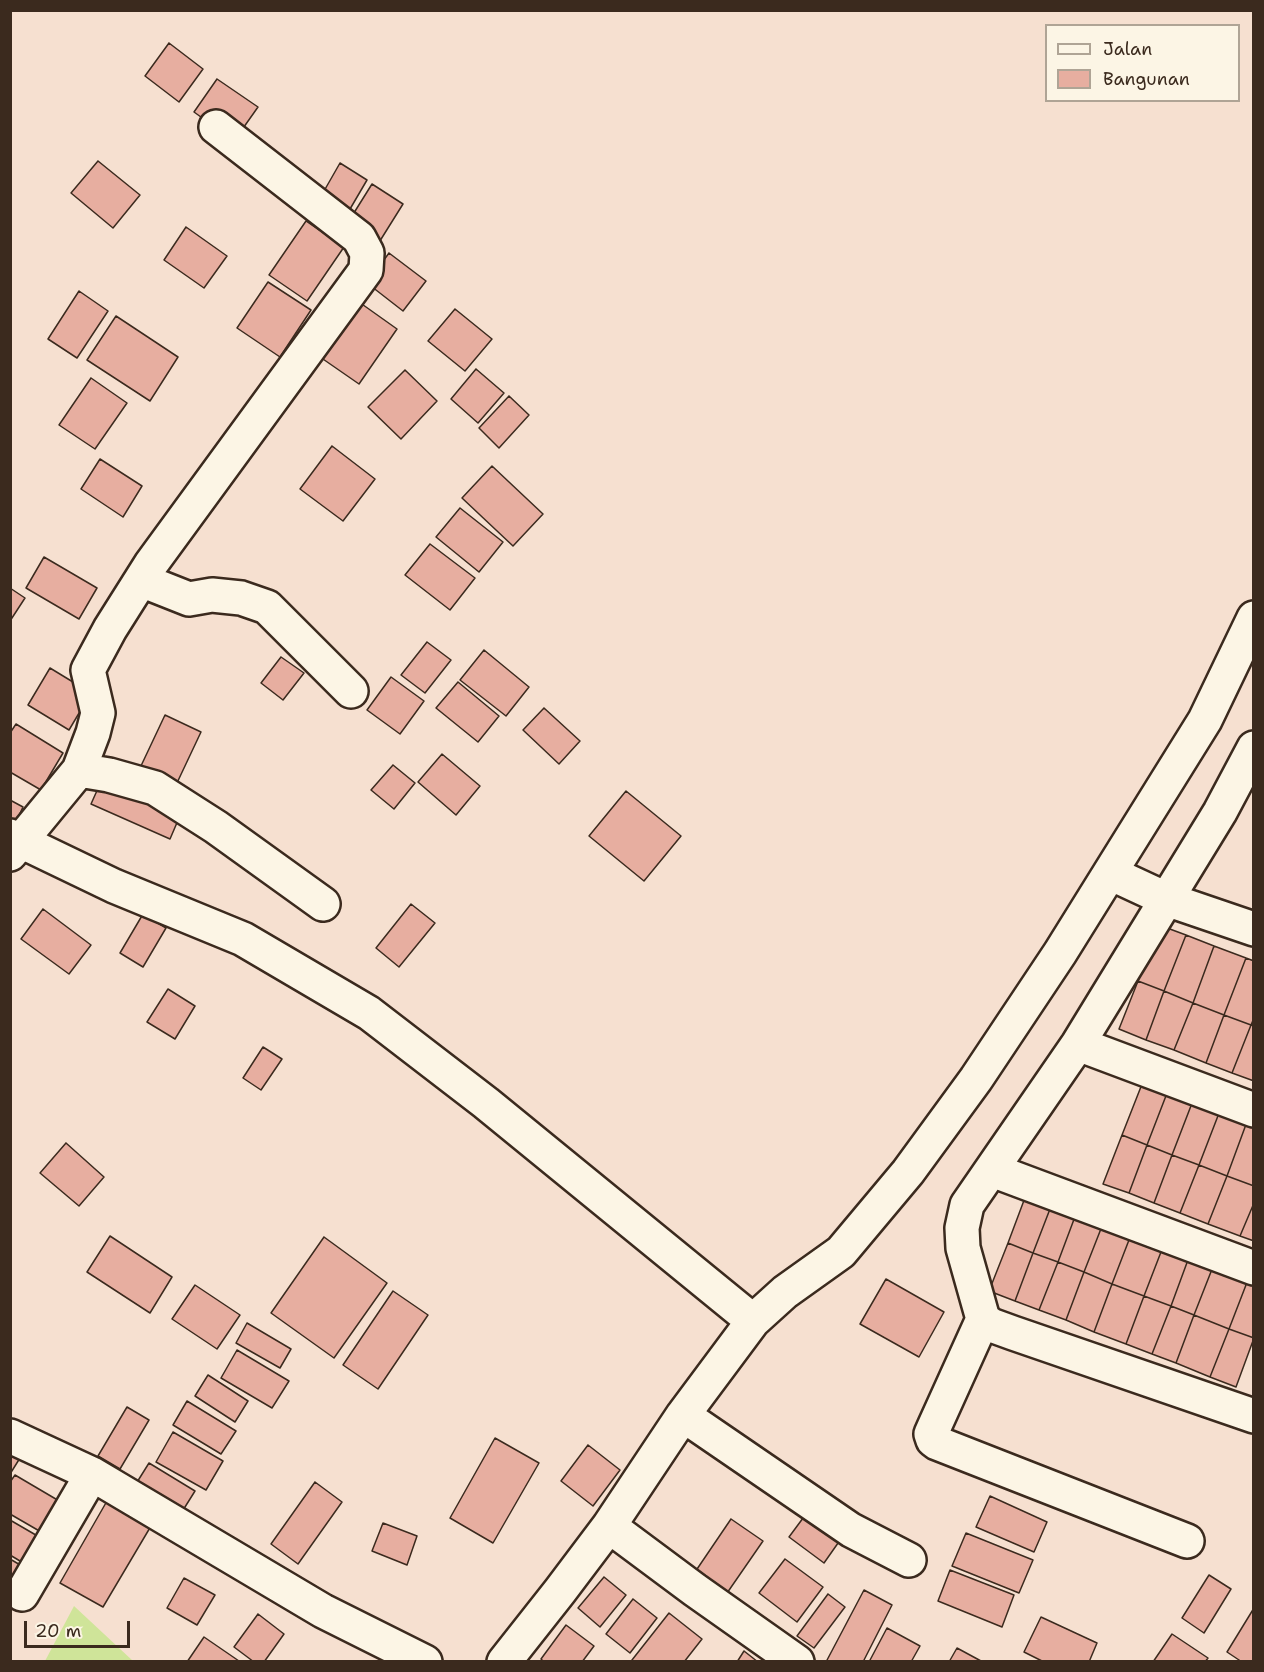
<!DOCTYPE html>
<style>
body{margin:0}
#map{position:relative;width:1264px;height:1672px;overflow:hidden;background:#f6e0d0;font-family:"Shantell Sans",sans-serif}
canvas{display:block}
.frame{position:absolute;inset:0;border:12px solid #3b2a1e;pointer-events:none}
.legend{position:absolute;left:1045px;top:24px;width:195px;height:78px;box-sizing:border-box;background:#fcf5e5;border:2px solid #afa495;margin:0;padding:8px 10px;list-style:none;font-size:18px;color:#3b2a1e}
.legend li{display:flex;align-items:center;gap:12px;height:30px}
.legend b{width:30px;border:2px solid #afa495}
.scale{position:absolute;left:24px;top:1621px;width:106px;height:27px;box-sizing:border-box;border:3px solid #3b2a1e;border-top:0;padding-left:8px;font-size:18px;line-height:21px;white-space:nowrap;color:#3b2a1e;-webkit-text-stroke:4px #fcf5e5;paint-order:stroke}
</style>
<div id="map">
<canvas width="1264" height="1672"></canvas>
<div class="frame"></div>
<ul class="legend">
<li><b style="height:8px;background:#fcf5e5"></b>Jalan</li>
<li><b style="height:16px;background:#e7aea0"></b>Bangunan</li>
</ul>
<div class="scale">20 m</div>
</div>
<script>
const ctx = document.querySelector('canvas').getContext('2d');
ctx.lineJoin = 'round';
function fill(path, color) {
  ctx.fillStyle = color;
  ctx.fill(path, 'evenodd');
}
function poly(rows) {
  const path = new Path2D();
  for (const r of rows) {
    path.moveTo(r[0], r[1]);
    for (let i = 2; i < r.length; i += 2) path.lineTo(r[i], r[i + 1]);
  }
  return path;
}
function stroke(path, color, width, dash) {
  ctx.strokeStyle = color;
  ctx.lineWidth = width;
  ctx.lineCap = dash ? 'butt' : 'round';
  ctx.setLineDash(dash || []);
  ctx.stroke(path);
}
fill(poly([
 [74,1606,133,1661,45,1661]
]), '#cfe499');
const building = poly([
 [169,43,203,69,179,102,145,76,169,43],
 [217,79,258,107,234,141,194,112,217,79],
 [98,161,140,195,113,228,71,193,98,161],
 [340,163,367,180,343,221,316,205,340,163],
 [372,184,403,204,378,244,347,224,372,184],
 [306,221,344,247,307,301,269,275,306,221],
 [186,227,227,256,204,288,164,260,186,227],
 [389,253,426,281,403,311,367,283,389,253],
 [268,282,311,310,280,357,237,328,268,282],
 [79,291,108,311,77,358,48,339,79,291],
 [359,302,397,329,359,384,320,357,359,302],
 [455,309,492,339,465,371,428,341,455,309],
 [116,316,178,357,150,401,87,360,116,316],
 [476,369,504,393,478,423,451,399,476,369],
 [405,370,437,401,401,439,368,407,405,370],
 [91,378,127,403,95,449,59,425,91,378],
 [509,396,529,415,499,448,479,428,509,396],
 [332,446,375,479,343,521,300,489,332,446],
 [100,459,142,486,123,517,81,489,100,459],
 [492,466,543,514,513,546,462,498,492,466],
 [460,508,503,542,479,572,436,537,460,508],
 [430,544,475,578,450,610,405,575,430,544],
 [44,557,97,588,79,619,26,588,44,557],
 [10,588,25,598,10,621,10,588],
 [427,642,451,660,425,693,401,675,427,642],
 [484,650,529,687,506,716,460,680,484,650],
 [281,657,304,673,283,700,261,683,281,657],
 [50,668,91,693,69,730,28,705,50,668],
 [391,677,424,701,400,734,367,710,391,677],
 [458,682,499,716,478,742,436,708,458,682],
 [544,708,580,741,559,764,523,730,544,708],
 [165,715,201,732,176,785,140,768,165,715],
 [16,724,63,753,41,790,10,772,10,733,16,724],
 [442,754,480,786,456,815,418,782,442,754],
 [393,765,415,783,394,809,371,790,393,765],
 [104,775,182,811,170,839,91,804,104,775],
 [626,791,681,836,644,881,589,836,626,791],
 [10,800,23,807,13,828,10,827,10,800],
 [411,904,435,923,399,967,376,948,411,904],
 [43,909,91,945,69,974,21,939,43,909],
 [143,914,166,928,143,967,120,953,143,914],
 [1159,925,1186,935,1164,991,1138,981,1159,925],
 [1186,935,1214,946,1193,1003,1164,991,1186,935],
 [1214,946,1246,958,1224,1015,1193,1003,1214,946],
 [1246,958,1254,961,1254,1018,1251,1025,1224,1015,1246,958],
 [1138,981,1164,991,1146,1040,1119,1029,1138,981],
 [168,989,195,1006,175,1039,147,1022,168,989],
 [1164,991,1193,1003,1174,1050,1146,1040,1164,991],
 [1193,1003,1224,1015,1206,1063,1174,1050,1193,1003],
 [1224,1015,1251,1025,1232,1073,1206,1063,1224,1015],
 [1251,1025,1254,1026,1254,1081,1232,1073,1251,1025],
 [263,1047,282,1059,261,1090,243,1078,263,1047],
 [1144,1079,1169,1088,1147,1145,1122,1135,1144,1079],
 [1169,1088,1194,1098,1172,1155,1147,1145,1169,1088],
 [1194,1098,1221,1108,1199,1165,1172,1155,1194,1098],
 [1221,1108,1248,1119,1227,1176,1199,1165,1221,1108],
 [1248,1119,1254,1121,1254,1186,1227,1176,1248,1119],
 [1122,1135,1147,1145,1129,1193,1103,1184,1122,1135],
 [66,1143,104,1177,79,1206,40,1173,66,1143],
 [1147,1145,1172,1155,1154,1203,1129,1193,1147,1145],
 [1172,1155,1199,1165,1180,1213,1154,1203,1172,1155],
 [1199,1165,1227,1176,1208,1224,1180,1213,1199,1165],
 [1227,1176,1254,1186,1254,1203,1240,1236,1208,1224,1227,1176],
 [1029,1187,1055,1196,1033,1253,1008,1243,1029,1187],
 [1055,1196,1079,1206,1058,1262,1033,1253,1055,1196],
 [1254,1203,1254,1241,1240,1236,1254,1203],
 [1079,1206,1106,1216,1084,1272,1058,1262,1079,1206],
 [1106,1216,1134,1227,1112,1284,1084,1272,1106,1216],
 [1134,1227,1166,1239,1144,1296,1112,1284,1134,1227],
 [110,1236,172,1277,150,1313,87,1272,110,1236],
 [324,1237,387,1283,334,1358,271,1313,324,1237],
 [1166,1239,1192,1249,1171,1306,1144,1296,1166,1239],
 [1008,1243,1033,1253,1015,1301,989,1291,1008,1243],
 [1192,1249,1216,1259,1194,1315,1171,1306,1192,1249],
 [1033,1253,1058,1262,1039,1310,1015,1301,1033,1253],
 [1216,1259,1251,1272,1229,1329,1194,1315,1216,1259],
 [1058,1262,1084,1272,1066,1320,1039,1310,1058,1262],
 [1084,1272,1112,1284,1094,1332,1066,1320,1084,1272],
 [1251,1272,1254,1273,1254,1338,1229,1329,1251,1272],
 [886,1279,944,1312,919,1357,860,1324,886,1279],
 [1112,1284,1144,1296,1126,1344,1094,1332,1112,1284],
 [195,1285,240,1315,217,1349,172,1319,195,1285],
 [393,1291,428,1315,378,1389,343,1365,393,1291],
 [1144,1296,1171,1306,1152,1354,1126,1344,1144,1296],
 [1171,1306,1194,1315,1176,1363,1152,1354,1171,1306],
 [1194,1315,1229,1329,1210,1377,1176,1363,1194,1315],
 [247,1323,291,1349,280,1368,236,1343,247,1323],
 [1229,1329,1254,1338,1236,1387,1210,1377,1229,1329],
 [237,1350,289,1381,272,1408,221,1378,237,1350],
 [208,1375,248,1401,235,1422,195,1396,208,1375],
 [187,1401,236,1431,221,1454,173,1425,187,1401],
 [127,1407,149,1420,120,1469,98,1456,127,1407],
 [173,1432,223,1461,206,1490,156,1462,173,1432],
 [495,1438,539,1463,493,1543,450,1518,495,1438],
 [588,1445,620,1470,593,1506,561,1481,588,1445],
 [10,1452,20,1458,10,1474,10,1452],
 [149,1463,195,1491,180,1515,134,1487,149,1463],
 [15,1475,66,1505,48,1536,10,1514,10,1482,15,1475],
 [315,1482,342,1502,298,1564,271,1544,315,1482],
 [990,1496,1047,1522,1034,1552,976,1527,990,1496],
 [107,1501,151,1526,103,1607,60,1583,107,1501],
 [809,1510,843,1536,824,1563,789,1537,809,1510],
 [731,1519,763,1541,725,1596,693,1575,731,1519],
 [10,1520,41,1538,25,1564,10,1555,10,1520],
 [383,1523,417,1536,407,1565,372,1551,383,1523],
 [966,1533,1033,1560,1019,1593,952,1566,966,1533],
 [10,1559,22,1566,10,1584,10,1559],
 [785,1559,823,1587,797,1622,759,1593,785,1559],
 [950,1570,1014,1595,1002,1627,938,1601,950,1570],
 [1209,1575,1231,1589,1204,1633,1182,1618,1209,1575],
 [604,1577,626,1595,600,1627,578,1608,604,1577],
 [184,1578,215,1595,197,1625,167,1608,184,1578],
 [864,1590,892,1605,863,1662,826,1662,864,1590],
 [828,1594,845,1607,814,1648,797,1636,828,1594],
 [633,1599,657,1618,630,1653,606,1634,633,1599],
 [1254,1608,1254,1662,1242,1662,1227,1652,1254,1608],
 [669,1613,702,1639,684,1662,635,1662,632,1660,669,1613],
 [258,1614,284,1634,264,1662,254,1662,234,1647,258,1614],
 [1041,1617,1097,1643,1089,1662,1044,1662,1024,1652,1041,1617],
 [566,1625,594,1646,582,1662,544,1662,541,1659,566,1625],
 [887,1628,920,1646,911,1662,869,1662,887,1628],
 [1172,1634,1208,1658,1205,1662,1153,1662,1172,1634],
 [204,1637,239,1661,238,1662,187,1662,204,1637],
 [957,1648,981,1661,981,1662,949,1662,957,1648],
 [744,1651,758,1662,737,1662,744,1651]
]);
fill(building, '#e7aea0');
stroke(building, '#3b2a1e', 1.5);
const minor = poly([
 [141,580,189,599,212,595,241,598,267,607,351,691],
 [79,770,109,775,155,788,216,827,323,904],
 [10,836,114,886,243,939,369,1013,486,1103,753,1321],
 [10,854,79,770,93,733,98,713,88,670,110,629,151,564,366,270,367,253,359,238,216,127],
 [1110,873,1166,899,1254,929],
 [1078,1044,1254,1110],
 [992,1170,1254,1268],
 [983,1319,963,1248,962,1228,967,1205,1078,1044,1220,812,1254,748],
 [683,1415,851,1530,909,1560],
 [10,1436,92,1474,323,1611,425,1662],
 [609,1526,695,1590,797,1662],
 [1187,1541,937,1443,933,1440,931,1434,935,1425,983,1319,991,1325,1013,1333,1254,1416],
 [22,1594,92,1474],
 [504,1662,560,1591,609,1526,683,1415,753,1321,785,1292,841,1252,908,1172,976,1079,1060,953,1205,720,1254,618]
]);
stroke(minor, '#3b2a1e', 38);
stroke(minor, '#fcf5e5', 33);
</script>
